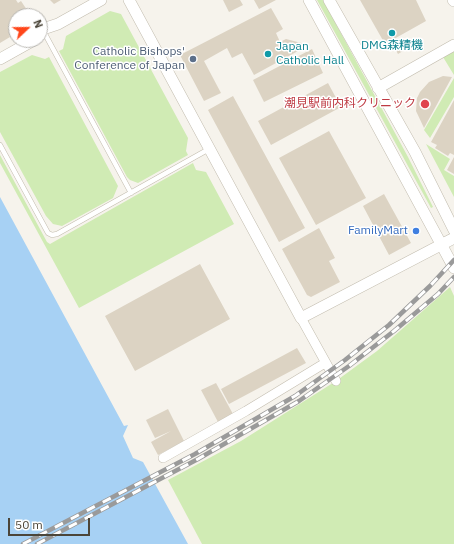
<!DOCTYPE html>
<meta charset="utf-8">
<style>
body{margin:0}
#map{position:relative;width:454px;height:544px;overflow:hidden;background:#f6f3ec;font-family:"IBM Plex Sans",sans-serif}
canvas{display:block}
.north{position:absolute;left:8px;top:8px;width:40px;height:40px;box-sizing:border-box;background:#fff;border:1px solid #b7b5b0;border-radius:50%;rotate:68deg;font-size:11px;font-weight:700;line-height:16px;text-align:center;color:#4b4539}
.north::after{content:'';display:block;margin:auto;width:14px;height:18px;background:#ff461a;clip-path:polygon(50% 0,100% 100%,50% 72%,0 100%)}
.scale{position:absolute;left:8px;top:518px;width:82px;height:18px;box-sizing:border-box;border:2px solid #4b4539;border-top:0;padding-left:5px;font-size:12px;line-height:14px;white-space:nowrap;color:#4b4539;-webkit-text-stroke:3px #fff;paint-order:stroke}
</style>
<div id="map">
<canvas width="454" height="544"></canvas>
<div class="north">N</div>
<div class="scale">50 m</div>
</div>
<script>
const ctx = document.querySelector('canvas').getContext('2d');
ctx.lineJoin = 'round';
function fill(path, color) {
  ctx.fillStyle = color;
  ctx.fill(path, 'evenodd');
}
function poly(rows) {
  const path = new Path2D();
  for (const r of rows) {
    path.moveTo(r[0], r[1]);
    for (let i = 2; i < r.length; i += 2) path.lineTo(r[i], r[i + 1]);
  }
  return path;
}
function stroke(path, color, width, dash) {
  ctx.strokeStyle = color;
  ctx.lineWidth = width;
  ctx.lineCap = dash ? 'butt' : 'round';
  ctx.setLineDash(dash || []);
  ctx.stroke(path);
}
function label(font, color, halo, rows, align = 'center') {
  ctx.font = font + ' "IBM Plex Sans","Noto Sans JP",sans-serif';
  ctx.lineWidth = 3;
  ctx.setLineDash([]);
  ctx.textBaseline = 'middle';
  ctx.strokeStyle = halo;
  ctx.fillStyle = color;
  for (const [text, x, y, turn = 0] of rows) {
    ctx.save();
    ctx.translate(x, y);
    ctx.rotate((+turn || 0) * Math.PI / 180);
    ctx.textAlign = isNaN(turn) ? turn : align;
    if (halo) ctx.strokeText(text, 0, 0);
    ctx.fillText(text, 0, 0);
    ctx.restore();
  }
}
fill(poly([
 [317,0,323,0,408,157,433,207,431,208],
 [110,11,121,14,188,138,186,151,188,155,138,183,130,180,127,177,59,51,63,49,66,36],
 [454,50,454,75,443,57],
 [32,55,45,59,49,57,118,186,113,198,62,226,53,224,46,216,0,132,0,72],
 [454,78,454,97,430,138,424,130],
 [426,144,450,159,444,170,454,176,454,197],
 [0,155,47,242,50,244,193,163,196,170,206,172,234,224,79,308,0,163],
 [450,287,454,296,454,544,202,544,168,480,241,441,336,381,377,351]
]), '#d0ebb4');
fill(poly([
 [0,197,124,426,128,425,123,436,133,458,143,462,188,544,0,544]
]), '#a7d1f4');
fill(poly([
 [0,0,16,0,18,3,21,1,31,16,16,16,16,31,9,35,10,37,0,43],
 [50,0,61,0,54,4],
 [223,0,240,0,243,5,229,12],
 [254,0,276,0,259,9],
 [360,0,416,0,426,21,385,44],
 [271,8,283,29,276,33,280,42,286,39,309,45,254,75,242,53,232,58,227,48,204,61,221,93,204,101,180,55],
 [403,39,408,48,398,54,393,45],
 [312,49,323,73,264,102,253,80],
 [443,76,452,77,424,128,416,111,417,98,420,92,429,82],
 [328,83,341,107,271,145,258,121],
 [233,96,305,228,279,242,208,110],
 [454,100,454,155,450,153,448,156,435,148,437,145,431,142],
 [329,131,366,198,316,225,279,158],
 [454,157,454,174,447,170],
 [384,194,411,243,389,255,363,206],
 [319,228,335,258,329,261,340,282,311,297,307,295,282,249],
 [200,264,230,319,135,371,105,316],
 [297,348,306,363,229,404,221,389],
 [216,383,233,414,218,422,201,390],
 [168,409,184,441,158,455,151,442,171,431,155,438,146,420]
]), '#dcd3c3');
const service = poly([
 [45,34,131,193],
 [0,145,48,233,52,235,57,234,209,149]
]);
const minor = poly([
 [301,318,336,381],
 [163,458,246,411,325,363]
]);
const tertiary = poly([
 [129,0,301,318,454,238],
 [309,0,454,268],
 [329,0,415,152,454,230],
 [453,0,454,1],
 [40,30,58,24,101,0],
 [0,59,34,40],
 [378,88,454,45]
]);
stroke(service, '#c2bcae', 5.5);
stroke(minor, '#c2bcae', 10);
stroke(tertiary, '#c2bcae', 12);
stroke(service, '#fff', 4.5);
stroke(minor, '#fff', 9);
stroke(tertiary, '#fff', 11);
const rail = poly([
 [23,544,195,454,295,396,345,360,389,325,430,286,454,260],
 [37,544,198,459,299,401,349,366,394,331,438,294,454,277]
]);
stroke(rail, '#9a9a9a', 4.5);
stroke(rail, '#fff', 3, [9]);
for (const [x, y, r, color] of [
 [392,33,4,"#0f9aa8"],
 [268,54,4,"#0f9aa8"],
 [193,59,4,"#5c6f8a"],
 [425,104,5,"#e0444e"],
 [416,231,4,"#3f7fe0"]
]) {
  const dot = new Path2D();
  dot.arc(x, y, r, 0, 2 * Math.PI);
  ctx.fillStyle = color;
  ctx.fill(dot);
  stroke(dot, '#fff', 1.5);
}
label('12px', '#0d838f', '#fff', [
 ["DMG森精機",392,46],
 ["Japan",276,47,"left"],
 ["Catholic Hall",276,61,"left"]
]);
label('12px', '#4e5e75', '#fff', [
 ["Catholic Bishops'",185,52],
 ["Conference of Japan",185,66]
], 'right');
label('12px', '#be3a42', '#fff', [
 ["潮見駅前内科クリニック",416,104]
], 'right');
label('12px', '#366cbe', '#fff', [
 ["FamilyMart",408,231]
], 'right');
</script>
